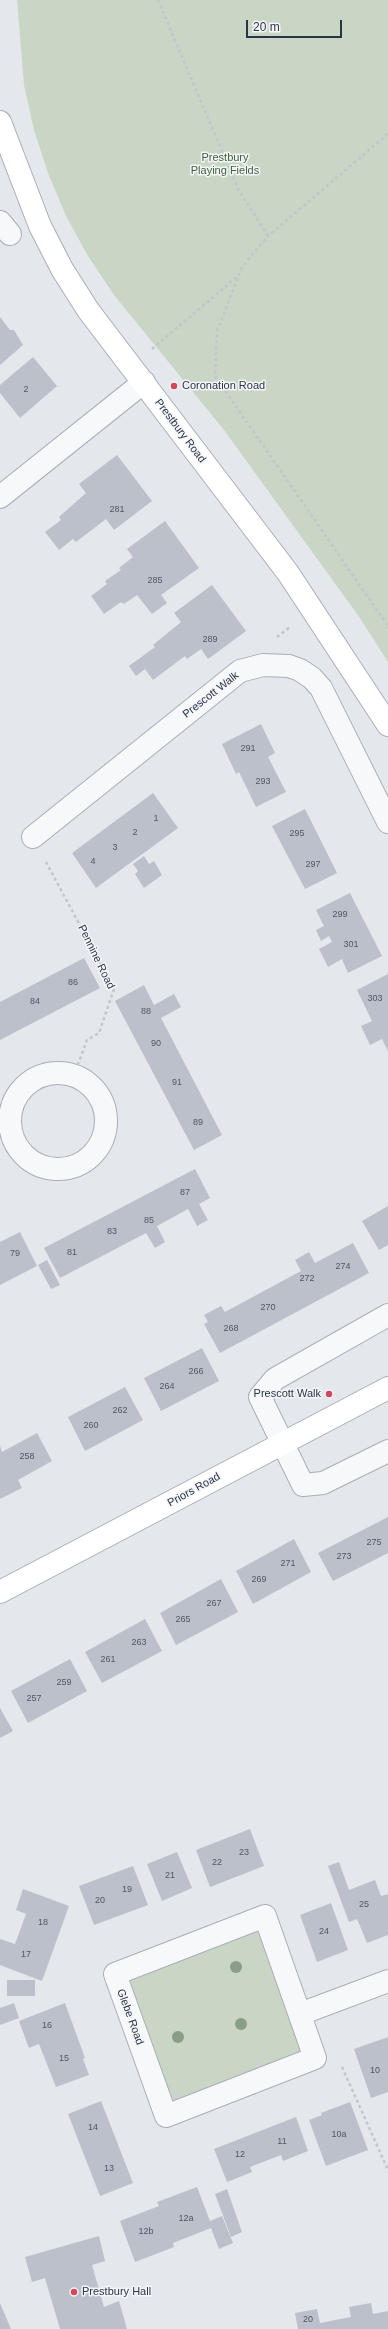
<!DOCTYPE html>
<style>
body{margin:0}
#map{position:relative;width:388px;height:2329px;overflow:hidden;background:#e4e7ec;font-family:Arial,sans-serif}
canvas{display:block}
.scale{position:absolute;left:246px;top:20px;width:96px;height:18px;box-sizing:border-box;border:2px solid #2b3445;border-top:0;padding-left:5px;font-size:12px;line-height:14px;white-space:nowrap;color:#2b3445;-webkit-text-stroke:3px #f4f6f9;paint-order:stroke}
</style>
<div id="map">
<canvas width="388" height="2329"></canvas>
<div class="scale">20 m</div>
</div>
<script>
const ctx = document.querySelector('canvas').getContext('2d');
ctx.lineJoin = 'round';
function fill(path, color) {
  ctx.fillStyle = color;
  ctx.fill(path, 'evenodd');
}
function poly(rows) {
  const path = new Path2D();
  for (const r of rows) {
    if (r.length === 3) {
      path.moveTo(r[0] + r[2], r[1]);
      path.arc(r[0], r[1], r[2], 0, 2 * Math.PI);
      continue;
    }
    path.moveTo(r[0], r[1]);
    for (let i = 2; i < r.length; i += 2) path.lineTo(r[i], r[i + 1]);
  }
  return path;
}
function stroke(path, color, width, dash) {
  ctx.strokeStyle = color;
  ctx.lineWidth = width;
  ctx.lineCap = dash ? 'butt' : 'round';
  ctx.setLineDash(dash || []);
  ctx.stroke(path);
}
function label(font, color, halo, rows, align = 'center') {
  ctx.font = font + ' Arial,sans-serif';
  ctx.lineWidth = 3;
  ctx.setLineDash([]);
  ctx.textBaseline = 'middle';
  ctx.strokeStyle = halo;
  ctx.fillStyle = color;
  for (const [text, x, y, turn = 0] of rows) {
    ctx.save();
    ctx.translate(x, y);
    ctx.rotate((+turn || 0) * Math.PI / 180);
    ctx.textAlign = isNaN(turn) ? turn : align;
    if (halo) ctx.strokeText(text, 0, 0);
    ctx.fillText(text, 0, 0);
    ctx.restore();
  }
}
fill(poly([
 [17,0,388,0,388,662,360,618,224,430,114,295,88,256,66,216,48,173,34,130,24,85],
 [265,1916,315,2058,166,2116,115,1974]
]), '#c9d6c5');
fill(poly([
 [0,317,10,330,14,330,23,345,0,365],
 [33,357,57,386,20,418,0,393,0,385],
 [117,455,152,501,114,530,106,519,76,542,73,539,59,550,45,532,61,520,59,517,86,493,79,484],
 [165,521,199,568,161,595,167,603,152,614,137,595,124,604,121,602,104,614,91,596,107,584,105,581,121,570,119,568,133,557,127,549],
 [212,585,246,631,208,659,201,649,187,659,185,656,153,680,145,669,136,676,129,666,155,647,153,645,181,622,174,613],
 [261,724,275,753,268,757,286,792,256,807,239,772,236,774,222,744],
 [153,793,178,828,96,888,72,853],
 [305,809,337,873,305,889,272,826],
 [144,856,149,864,154,861,162,875,144,888,135,874,138,871,133,864],
 [350,893,382,956,348,973,342,959,328,967,319,949,332,942,329,936,321,941,316,930,324,926,316,910],
 [84,958,100,988,0,1040,0,1002],
 [388,974,388,1051,382,1039,370,1045,361,1026,372,1021,357,990],
 [144,985,154,1005,174,994,181,1007,161,1018,222,1135,194,1150,115,1001],
 [195,1169,210,1198,199,1204,208,1220,197,1226,188,1209,157,1226,165,1242,155,1248,146,1233,60,1278,44,1248],
 [388,1206,388,1245,379,1250,362,1221],
 [20,1232,37,1266,0,1285,0,1242],
 [353,1243,369,1273,220,1353,204,1324,208,1322,204,1315,221,1306,225,1312,301,1271,295,1260,309,1252,315,1263],
 [47,1260,60,1285,51,1289,38,1265],
 [202,1348,219,1381,161,1411,144,1378],
 [125,1387,143,1420,85,1451,68,1417],
 [37,1433,52,1461,18,1480,22,1488,0,1499,0,1446,2,1452],
 [388,1517,388,1553,333,1581,318,1553],
 [294,1539,311,1572,253,1604,236,1571],
 [221,1579,238,1612,176,1645,160,1613],
 [145,1619,162,1651,102,1683,85,1652],
 [70,1659,87,1691,28,1723,11,1691],
 [0,1708,13,1731,0,1738],
 [250,1829,264,1866,210,1887,196,1850],
 [177,1852,192,1888,162,1901,147,1864],
 [339,1862,349,1890,375,1880,381,1896,388,1894,388,1935,367,1943,357,1919,349,1922,328,1866],
 [133,1866,148,1905,94,1925,79,1886],
 [23,1889,69,1906,42,1981,0,1965,0,1939,15,1944,26,1914,16,1910],
 [331,1903,348,1950,317,1962,300,1915],
 [7,1980,35,1980,35,1996,7,1996],
 [14,2003,19,2018,0,2025,0,2008],
 [65,2003,85,2058,83,2059,89,2075,56,2087,39,2044,29,2048,19,2021],
 [388,2037,388,2092,371,2098,354,2049],
 [101,2101,133,2183,100,2196,68,2114],
 [350,2102,368,2150,326,2166,309,2120,322,2115,321,2113],
 [296,2117,308,2151,283,2161,281,2155,250,2167,252,2172,227,2182,214,2149],
 [197,2187,210,2221,222,2216,233,2243,219,2249,211,2228,173,2243,174,2247,135,2262,120,2221,159,2206,157,2202],
 [227,2189,242,2232,231,2237,215,2194],
 [99,2236,105,2261,92,2265,104,2307,119,2301,127,2329,60,2329,45,2278,32,2282,25,2257],
 [0,2303,11,2329,0,2329],
 [371,2303,373,2314,388,2311,388,2329,298,2329,295,2313,317,2309,320,2323,351,2317,349,2307]
]), '#bbc0ca');
const minor = poly([
 [0,222,10,234],
 [0,497,144,382],
 [33,837,240,671,263,665,289,666,300,670,312,678,321,688,388,822],
 [58,1121,48],
 [388,1315,275,1379,260,1397,303,1485,323,1483,388,1451],
 [265,1916,315,2058,166,2116,115,1974,265,1916],
 [300,2014,388,1981]
]);
const secondary = poly([
 [0,122,40,226,62,269,88,310,288,573,388,725],
 [0,1592,388,1388]
]);
stroke(minor, '#a9aeb7', 24);
stroke(secondary, '#a9aeb7', 24);
stroke(poly([
 [158,0,238,189,268,236],
 [388,134,268,236,242,267,217,331,215,376,388,626],
 [152,349,239,275],
 [277,637,290,627],
 [46,862,114,989,99,1033,87,1040,74,1075],
 [342,2067,388,2170]
]), '#c2c5cb', 2.5, [3, 3]);
stroke(minor, '#f7f8fa', 22);
stroke(secondary, '#fff', 22);
ctx.fillStyle = '#899d89';
for (const [x, y] of [
 [236,1967],
 [241,2024],
 [178,2037]
]) {
  ctx.beginPath();
  ctx.arc(x, y, 6, 0, 2 * Math.PI);
  ctx.fill();
}
for (const [x, y, r, color] of [
 [174,386,4,"#d1495b"],
 [329,1394,4,"#d1495b"],
 [74,2292,4,"#d1495b"]
]) {
  const dot = new Path2D();
  dot.arc(x, y, r, 0, 2 * Math.PI);
  ctx.fillStyle = color;
  ctx.fill(dot);
  stroke(dot, '#f4f6f9', 1.5);
}
label('9px', '#4f5766', null, [
 ["2",26,390],
 ["281",117,510],
 ["285",155,581],
 ["289",210,640],
 ["291",248,749],
 ["293",263,782],
 ["1",156,819],
 ["2",135,833],
 ["295",297,834],
 ["3",115,848],
 ["4",93,862],
 ["297",313,865],
 ["299",340,915],
 ["301",351,945],
 ["86",73,983],
 ["303",375,999],
 ["84",35,1002],
 ["88",146,1012],
 ["90",156,1044],
 ["91",177,1083],
 ["89",198,1123],
 ["87",185,1193],
 ["85",149,1221],
 ["83",112,1232],
 ["81",72,1253],
 ["79",15,1254],
 ["274",343,1267],
 ["272",307,1279],
 ["270",268,1308],
 ["268",231,1329],
 ["266",196,1372],
 ["264",167,1387],
 ["262",120,1411],
 ["260",91,1426],
 ["258",27,1457],
 ["275",374,1543],
 ["273",344,1557],
 ["271",288,1564],
 ["269",259,1580],
 ["267",214,1604],
 ["265",183,1620],
 ["263",139,1643],
 ["261",108,1660],
 ["259",64,1683],
 ["257",34,1699],
 ["23",244,1853],
 ["22",217,1863],
 ["21",170,1876],
 ["19",127,1890],
 ["20",100,1901],
 ["25",364,1905],
 ["18",43,1923],
 ["24",324,1932],
 ["17",26,1955],
 ["16",47,2026],
 ["15",64,2059],
 ["10",375,2071],
 ["14",93,2128],
 ["10a",339,2135],
 ["11",282,2142],
 ["12",240,2155],
 ["13",109,2169],
 ["12a",186,2219],
 ["12b",146,2232],
 ["20",308,2320]
]);
label('11px', '#3f6138', '#f4f6f9', [
 ["Prestbury",225,158],
 ["Playing Fields",225,171]
]);
label('11px', '#2b3445', '#f4f6f9', [
 ["Coronation Road",182,386],
 ["Prescott Walk",321,1394,"right"],
 ["Prestbury Hall",82,2292]
], 'left');
label('11px', '#2b3445', '#f4f6f9', [
 ["Prestbury Road",180,431,53],
 ["Prescott Walk",211,695,-38],
 ["Pennine Road",96,957,64],
 ["Priors Road",194,1490,-29],
 ["Glebe Road",130,2017,70]
]);
</script>
